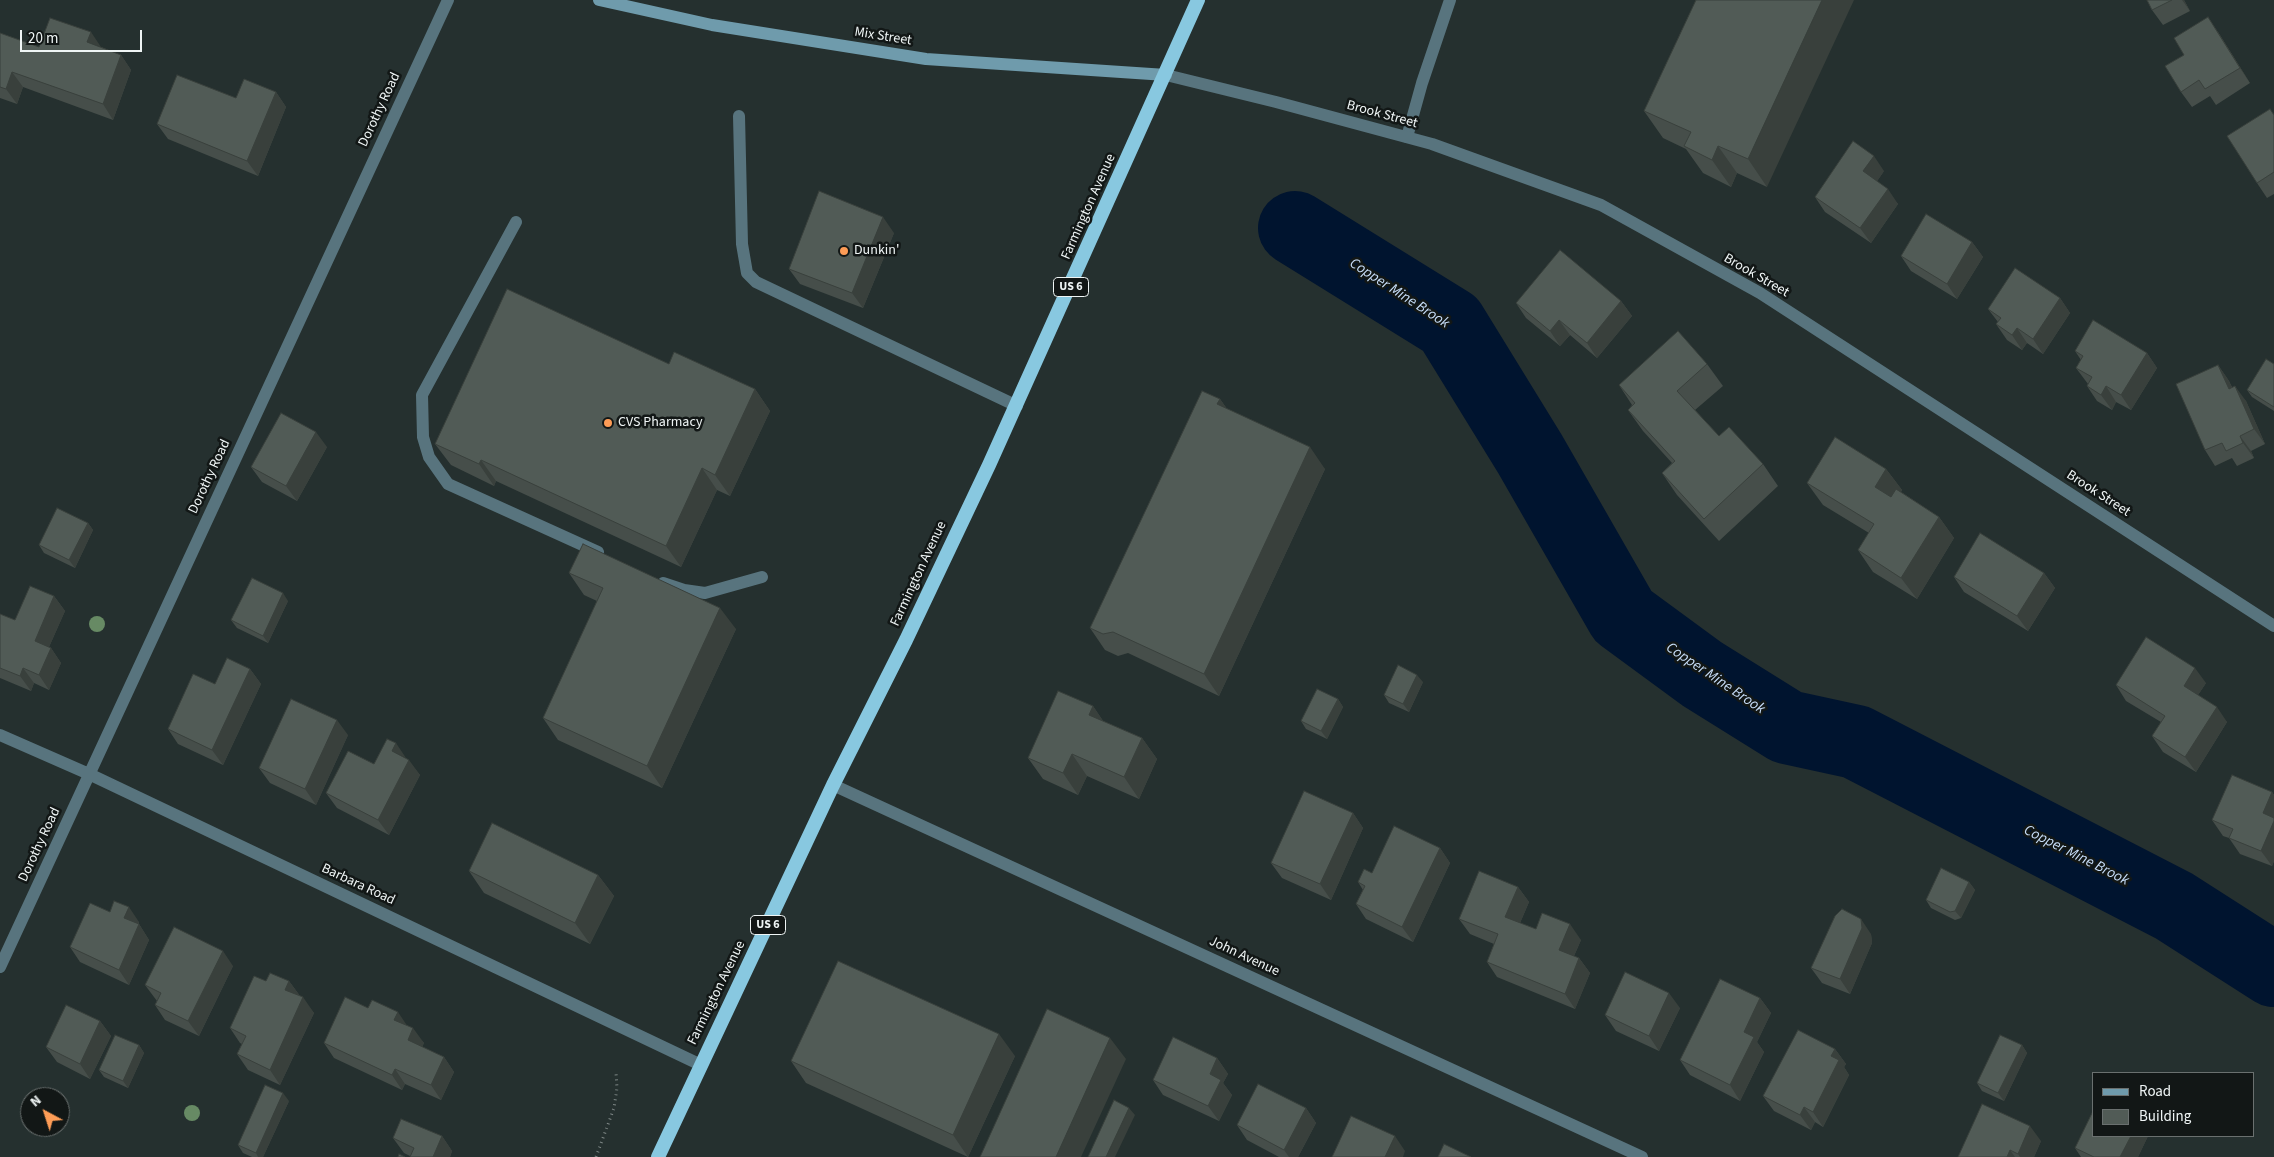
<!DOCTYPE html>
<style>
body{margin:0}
#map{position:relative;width:2274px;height:1157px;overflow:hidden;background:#25302f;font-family:"Source Sans 3",sans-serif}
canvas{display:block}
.legend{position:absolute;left:2092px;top:1072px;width:162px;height:65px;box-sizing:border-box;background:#121716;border:1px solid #6a706f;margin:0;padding:6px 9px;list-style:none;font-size:15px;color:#eff5f5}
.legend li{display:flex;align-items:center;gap:10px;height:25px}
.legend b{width:25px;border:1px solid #6a706f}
.north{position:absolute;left:20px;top:1087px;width:50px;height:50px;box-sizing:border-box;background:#121716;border:1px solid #6a706f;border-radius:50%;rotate:320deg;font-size:14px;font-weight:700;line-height:20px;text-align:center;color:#eff5f5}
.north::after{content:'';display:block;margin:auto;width:18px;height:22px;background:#fd9c56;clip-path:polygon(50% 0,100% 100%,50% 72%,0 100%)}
.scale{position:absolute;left:20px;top:30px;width:122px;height:22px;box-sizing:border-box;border:2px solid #eff5f5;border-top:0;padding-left:6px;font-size:15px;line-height:18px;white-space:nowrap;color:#eff5f5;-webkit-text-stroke:4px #121716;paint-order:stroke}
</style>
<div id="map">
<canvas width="2274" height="1157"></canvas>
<ul class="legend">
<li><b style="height:6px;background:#6f9bac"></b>Road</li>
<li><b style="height:14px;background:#515b56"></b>Building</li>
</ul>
<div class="north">N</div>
<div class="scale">20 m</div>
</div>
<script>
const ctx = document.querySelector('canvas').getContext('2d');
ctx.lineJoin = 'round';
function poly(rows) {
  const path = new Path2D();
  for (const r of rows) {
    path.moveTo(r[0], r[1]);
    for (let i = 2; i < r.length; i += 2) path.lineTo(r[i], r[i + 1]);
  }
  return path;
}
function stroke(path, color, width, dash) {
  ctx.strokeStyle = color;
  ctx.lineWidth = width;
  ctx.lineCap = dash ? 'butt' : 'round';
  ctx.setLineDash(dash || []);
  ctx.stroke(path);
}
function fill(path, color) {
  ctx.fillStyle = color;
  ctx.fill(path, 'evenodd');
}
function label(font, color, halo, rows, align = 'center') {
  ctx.font = font + ' "Source Sans 3",sans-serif';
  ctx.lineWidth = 5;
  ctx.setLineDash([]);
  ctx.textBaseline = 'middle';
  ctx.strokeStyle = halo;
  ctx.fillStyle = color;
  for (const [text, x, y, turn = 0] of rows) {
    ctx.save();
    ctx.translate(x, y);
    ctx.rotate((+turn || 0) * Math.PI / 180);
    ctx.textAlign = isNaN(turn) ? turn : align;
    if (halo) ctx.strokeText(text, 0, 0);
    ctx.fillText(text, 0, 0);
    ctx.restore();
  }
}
stroke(poly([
 [1295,228,1450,324,1530,454,1623,616,1702,674,1787,727,1856,742,2174,906,2274,970]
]), '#00142f', 74);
stroke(poly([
 [596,1157,614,1108,617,1088,616,1073]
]), '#7d8685', 3, [1, 4]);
stroke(poly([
 [739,116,742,244,747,273,756,282,1017,406],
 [1407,137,1422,83,1450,0],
 [516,222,422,395,423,437,429,457,448,484,598,552],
 [663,583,684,590,705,593,762,577]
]), '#58747e', 12);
stroke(poly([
 [0,735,89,774,701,1065],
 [833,785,1642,1157],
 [0,967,448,0]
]), '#58747e', 12);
stroke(poly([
 [1166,75,1276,102,1432,144,1601,205,1760,293,2274,626]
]), '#58747e', 12);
stroke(poly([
 [599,0,712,25,926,59,1166,75]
]), '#6f9bac', 12);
stroke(poly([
 [658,1157,833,785,906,640,989,465,1198,0]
]), '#88c8e0', 14);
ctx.fillStyle = '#678a64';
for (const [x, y] of [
 [97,624],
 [192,1113]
]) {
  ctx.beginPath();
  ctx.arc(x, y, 8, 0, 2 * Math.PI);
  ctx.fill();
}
fill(poly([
 [1696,0,1767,187,1737,173,1731,187,1703,173,1686,149,1663,138,1644,111],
 [2147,0,2184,0,2190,11,2163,25,2152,10],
 [2218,32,2250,83,2216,105,2210,96,2192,107,2181,92,2184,55],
 [0,33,39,47,101,47,121,55,131,70,113,120,23,87,17,104,0,98],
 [276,92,286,107,258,176,168,139,157,124],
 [2274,115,2274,194,2267,198,2257,183],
 [1884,171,1877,181,1898,204,1871,243,1825,212,1815,197],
 [894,233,863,308,800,284,789,269],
 [1972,242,1983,257,1957,299,1911,271,1901,256],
 [2060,298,2070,313,2043,354,2027,343,2022,350,2007,340,1996,324,1998,322,1988,309],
 [1621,301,1632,316,1597,358,1570,335,1560,346,1526,318,1516,303],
 [2075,351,2147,353,2157,368,2131,410,2116,402,2112,410,2097,401,2087,386,2088,384,2076,368,2081,360],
 [669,364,755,389,770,411,730,496,717,490,681,567,496,481,494,486,451,465,435,444],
 [1707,364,1723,386,1695,410,1719,436,1763,464,1778,486,1719,541,1677,495,1662,473,1672,463,1643,431,1628,410,1632,405,1619,385],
 [2274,364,2274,411,2252,397,2247,390],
 [2218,365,2229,381,2232,387,2246,401,2265,444,2251,451,2254,458,2237,466,2232,458,2215,466,2205,450],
 [1220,399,1227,409,1325,469,1219,696,1128,653,1118,656,1105,650,1090,628],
 [327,447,297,501,262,482,251,467],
 [1886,469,1902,490,1901,492,1939,517,1954,538,1917,599,1873,572,1858,550,1869,533,1823,505,1807,483],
 [88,523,93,530,75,568,44,553,39,545],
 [569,573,736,629,662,788,558,740,543,718,597,601,584,595],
 [2044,573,2055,588,2028,631,1964,592,1954,577],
 [54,596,65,611,49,647,51,648,61,663,49,690,34,683,31,691,0,678,0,614,15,620],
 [288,601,268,643,237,628,231,620],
 [250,669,261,684,223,765,178,744,168,729,215,684],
 [1423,682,1409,712,1389,703,1384,695],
 [2206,683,2198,695,2227,722,2196,772,2163,752,2152,736,2161,722,2126,701,2116,685],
 [1338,699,1343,707,1327,739,1306,729,1301,721],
 [1093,706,1103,721,1142,738,1157,759,1139,799,1087,776,1078,795,1043,779,1028,758],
 [348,735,316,805,270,783,259,768],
 [406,758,420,775,389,835,337,808,326,793,374,764],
 [2272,792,2274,795,2274,861,2272,866,2240,854,2229,838,2223,836,2212,820],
 [1353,813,1363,828,1331,900,1282,878,1271,863],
 [1440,848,1450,863,1413,942,1366,919,1356,904,1363,890,1358,882,1372,873],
 [469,871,598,875,614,896,590,944,484,893],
 [1969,882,1975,890,1961,918,1955,920,1931,908,1926,900],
 [1518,887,1529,902,1520,923,1536,929,1581,940,1574,956,1579,958,1590,973,1575,1009,1497,977,1487,962,1494,944,1470,934,1459,919],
 [110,912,139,922,139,924,149,940,129,985,80,962,70,947],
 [1871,934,1872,943,1850,994,1822,983,1811,968],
 [233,966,199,1036,165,1020,155,1005,157,1001,145,985],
 [266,981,289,981,300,996,314,1013,280,1085,248,1070,237,1054,242,1044,240,1043,230,1028],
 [1760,998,1771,1013,1757,1042,1764,1052,1740,1101,1690,1075,1680,1060],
 [1680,1008,1659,1051,1616,1031,1605,1015],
 [100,1021,111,1036,90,1079,57,1062,46,1047],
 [407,1025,424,1043,422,1047,444,1057,454,1072,441,1100,405,1084,402,1090,334,1058,324,1043],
 [139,1045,144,1053,128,1088,104,1077,99,1070],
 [2022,1045,2027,1053,2004,1101,1982,1091,1977,1083],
 [1835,1049,1846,1064,1844,1067,1849,1075,1823,1127,1815,1122,1811,1130,1774,1111,1763,1096],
 [1015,1056,968,1157,806,1083,791,1061],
 [1217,1058,1228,1074,1223,1083,1232,1095,1219,1121,1163,1095,1153,1080],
 [289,1101,263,1157,252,1157,243,1153,238,1145],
 [1306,1108,1316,1123,1298,1157,1279,1157,1247,1140,1237,1125],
 [442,1136,452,1151,450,1157,410,1157,410,1156,404,1153,393,1138],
 [2093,1136,2148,1136,2138,1157,2081,1157,2075,1148],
 [2041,1141,2034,1157,1958,1157]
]), '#464e4a');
fill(poly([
 [1822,0,1854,0,1767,187,1748,159],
 [2182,0,2184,0,2190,11],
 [2208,17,2218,32,2250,83,2240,68],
 [91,32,101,47,87,42],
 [121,55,131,70,113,120,103,104],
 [12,72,23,87,17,104,6,89],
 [276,92,286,107,258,176,247,161],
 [1718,146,1737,173,1731,187,1712,160],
 [1874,156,1884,171,1874,186,1863,171],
 [1888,189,1898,204,1871,243,1860,228],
 [883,217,894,233,863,308,852,293],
 [1972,242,1983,257,1957,299,1947,284],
 [2060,298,2070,313,2043,354,2033,339],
 [1621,301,1632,316,1597,358,1587,343],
 [1559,320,1570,335,1560,346,1550,331],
 [2017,328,2027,343,2022,350,2012,335],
 [2147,353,2157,368,2131,410,2121,395],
 [2218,365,2229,381,2239,404,2229,389],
 [2106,386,2116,402,2112,410,2101,395],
 [2235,386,2246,401,2265,444,2254,429],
 [755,389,770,411,730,496,715,475],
 [1220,399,1235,420,1217,404],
 [316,432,327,447,297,501,286,486],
 [2240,436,2251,451,2254,458,2243,443],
 [1310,447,1325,469,1219,696,1204,674],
 [481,460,496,481,494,486,479,464],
 [702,468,717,490,681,567,666,546],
 [1886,469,1902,490,1890,509,1875,487],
 [1939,517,1954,538,1917,599,1901,578],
 [88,523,93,530,75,568,69,560],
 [2044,573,2055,588,2028,631,2017,616],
 [283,593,288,601,268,643,263,636],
 [54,596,65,611,45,656,35,641],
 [720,608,736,629,662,788,647,766],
 [51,648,61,663,49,690,39,675],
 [23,668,34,683,31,691,20,676],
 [2195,668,2206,683,2194,701,2184,686],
 [250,669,261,684,223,765,212,750],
 [1417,675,1423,682,1409,712,1403,704],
 [1338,699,1343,707,1327,739,1321,731],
 [1093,706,1108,728,1089,715],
 [2217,707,2227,722,2196,772,2185,757],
 [337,720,348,735,316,805,305,789],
 [1142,738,1157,759,1139,799,1124,777],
 [396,743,406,758,392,751],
 [1072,754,1087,776,1078,795,1063,773],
 [409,760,420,775,389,835,378,820],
 [2272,792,2274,795,2274,861,2272,866,2261,851,2263,813],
 [1353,813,1363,828,1331,900,1320,884],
 [1440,848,1450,863,1413,942,1402,927],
 [598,875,614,896,590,944,575,923],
 [1969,882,1975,890,1961,918,1955,911],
 [1518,887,1529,902,1516,932,1505,917],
 [129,907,139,922,135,933,124,918],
 [1861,919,1871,934,1872,943,1850,994,1840,979],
 [139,924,149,940,129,985,119,970],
 [1570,924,1581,940,1570,965,1559,950],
 [223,951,233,966,199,1036,188,1021],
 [1579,958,1590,973,1575,1009,1565,994],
 [289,981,300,996,285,990],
 [1669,993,1680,1008,1659,1051,1649,1036],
 [303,997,314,1013,280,1085,270,1070],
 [1760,998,1771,1013,1757,1042,1764,1052,1740,1101,1730,1085,1744,1032],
 [398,1012,408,1027,394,1020],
 [100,1021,111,1036,90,1079,80,1064],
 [413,1028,424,1043,418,1055,408,1040],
 [999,1034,1015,1056,968,1157,953,1135],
 [1110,1038,1126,1059,1081,1157,1056,1157],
 [139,1045,144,1053,128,1088,123,1081],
 [2022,1045,2027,1053,2004,1101,1998,1093],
 [1835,1049,1846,1064,1844,1067,1849,1075,1823,1127,1813,1112,1831,1056],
 [444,1057,454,1072,441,1100,431,1085],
 [1217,1058,1228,1074,1223,1083,1232,1095,1219,1121,1208,1106,1210,1074],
 [395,1069,405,1084,402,1090,392,1075],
 [283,1093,289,1101,263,1157,258,1157,256,1153],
 [1804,1107,1815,1122,1811,1130,1800,1115],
 [1129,1108,1135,1115,1115,1157,1106,1157],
 [1306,1108,1316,1123,1298,1157,1289,1157,1284,1150],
 [2030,1126,2041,1141,2034,1157,2020,1157,2018,1154],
 [442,1136,452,1151,450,1157,433,1157],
 [1395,1136,1405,1151,1403,1157,1385,1157],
 [2131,1136,2148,1136,2138,1157,2120,1157],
 [2010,1150,2015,1157,2007,1157]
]), '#39403c');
const building = poly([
 [1696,0,1822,0,1748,159,1718,146,1712,160,1684,146,1691,132,1644,111,1696,0],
 [2147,0,2172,0,2152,10,2147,0],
 [2208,17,2240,68,2205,89,2199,80,2181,92,2165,66,2184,55,2174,38,2208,17],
 [50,18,91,32,87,42,121,55,103,104,12,72,6,89,0,87,0,33,39,47,50,18],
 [177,75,236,98,244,79,276,92,247,161,157,124,177,75],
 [2270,109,2274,115,2274,172,2257,183,2227,136,2270,109],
 [1853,141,1874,156,1863,171,1888,189,1860,228,1815,197,1853,141],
 [819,191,883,217,852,293,789,269,819,191],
 [1926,214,1972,242,1947,284,1901,256,1926,214],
 [1560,250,1621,301,1587,343,1559,320,1550,331,1516,303,1560,250],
 [2015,268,2060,298,2033,339,2017,328,2012,335,1996,324,2001,318,1988,309,2015,268],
 [507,289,669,364,674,352,755,389,715,475,702,468,666,546,481,460,479,464,435,444,507,289],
 [2093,320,2147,353,2121,395,2106,386,2101,395,2087,386,2092,377,2076,368,2083,356,2075,351,2093,320],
 [1678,331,1707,364,1677,391,1719,436,1729,427,1763,464,1704,519,1662,473,1675,461,1628,410,1635,403,1619,385,1678,331],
 [2266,359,2274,364,2274,407,2247,390,2266,359],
 [2218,365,2229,389,2235,386,2254,429,2240,436,2243,443,2226,451,2222,443,2205,450,2176,384,2218,365],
 [1202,391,1220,399,1217,404,1310,447,1204,674,1113,632,1103,634,1090,628,1202,391],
 [281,413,316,432,286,486,251,467,281,413],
 [1835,437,1886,469,1875,487,1891,497,1896,489,1939,517,1901,578,1858,550,1874,524,1807,483,1835,437],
 [57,508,88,523,69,560,39,545,57,508],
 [1980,533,2044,573,2017,616,1954,577,1980,533],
 [583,544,720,608,647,766,543,718,603,588,569,573,583,544],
 [252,578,283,593,263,636,231,620,252,578],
 [30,586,54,596,35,641,51,648,39,675,23,668,20,676,0,668,0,614,15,620,30,586],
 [2146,637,2195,668,2184,686,2217,707,2185,757,2152,736,2165,716,2116,685,2146,637],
 [227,658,250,669,212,750,168,729,193,674,215,684,227,658],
 [1398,665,1417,675,1403,704,1384,695,1398,665],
 [1317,689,1338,699,1321,731,1301,721,1317,689],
 [1058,691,1093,706,1089,715,1142,738,1124,777,1072,754,1063,773,1028,758,1058,691],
 [291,699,337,720,305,789,259,768,291,699],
 [387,739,396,743,392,751,409,760,378,820,326,793,348,751,374,764,387,739],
 [2232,775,2272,792,2263,813,2274,818,2274,821,2261,851,2229,838,2233,829,2212,820,2232,775],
 [1304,791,1353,813,1320,884,1271,863,1304,791],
 [492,823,598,875,575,923,469,871,492,823],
 [1394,826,1440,848,1402,927,1356,904,1365,886,1358,882,1364,869,1372,873,1394,826],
 [1941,868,1969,882,1955,911,1950,912,1926,900,1941,868],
 [1479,871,1518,887,1505,917,1536,929,1542,913,1570,924,1559,950,1579,958,1565,994,1487,962,1498,934,1459,919,1479,871],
 [114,901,129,907,124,918,139,924,119,970,70,947,90,903,110,912,114,901],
 [1842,909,1861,919,1862,928,1840,979,1811,968,1835,916,1842,909],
 [174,927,223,951,188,1021,155,1005,161,993,145,985,174,927],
 [838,961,999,1034,953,1135,791,1061,838,961],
 [1625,972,1669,993,1649,1036,1605,1015,1625,972],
 [270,973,289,981,285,990,303,997,270,1070,237,1054,246,1036,230,1028,254,976,266,981,270,973],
 [1720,979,1760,998,1744,1032,1754,1037,1730,1085,1680,1060,1720,979],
 [345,997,368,1008,372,1000,398,1012,394,1020,413,1028,408,1040,444,1057,431,1085,395,1069,392,1075,324,1043,345,997],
 [66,1005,100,1021,80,1064,46,1047,66,1005],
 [1047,1009,1110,1038,1056,1157,980,1157,1047,1009],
 [1798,1030,1835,1049,1831,1056,1839,1060,1813,1112,1804,1107,1800,1115,1763,1096,1798,1030],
 [115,1035,139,1045,123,1081,99,1070,115,1035],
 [2000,1035,2022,1045,1998,1093,1977,1083,2000,1035],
 [1173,1037,1217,1058,1210,1074,1221,1080,1208,1106,1153,1080,1173,1037],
 [1258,1084,1306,1108,1284,1150,1237,1125,1258,1084],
 [265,1085,283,1093,256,1153,238,1145,265,1085],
 [1114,1100,1129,1108,1106,1157,1088,1157,1114,1100],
 [1982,1104,2030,1126,2018,1154,2010,1150,2007,1157,1958,1157,1982,1104],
 [2093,1111,2093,1136,2131,1136,2120,1157,2094,1157,2075,1148,2093,1111],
 [1351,1116,1395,1136,1385,1157,1332,1157,1351,1116],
 [401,1119,442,1136,433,1157,410,1157,414,1148,393,1138,401,1119],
 [1444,1144,1471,1157,1438,1157,1444,1144],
 [399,1154,405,1157,398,1157,399,1154]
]);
fill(building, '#515b56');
stroke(building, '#39403c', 1);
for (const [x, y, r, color] of [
 [844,251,5,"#fd9c56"],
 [608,423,5,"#fd9c56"]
]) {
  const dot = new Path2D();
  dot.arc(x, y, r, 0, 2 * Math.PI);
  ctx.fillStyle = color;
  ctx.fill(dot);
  stroke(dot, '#121716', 2);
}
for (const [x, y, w] of [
 [1071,287,35],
 [768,925,35]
]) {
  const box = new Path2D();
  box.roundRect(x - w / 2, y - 9.5, w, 19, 4);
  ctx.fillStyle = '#121716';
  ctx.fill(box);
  stroke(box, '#eff5f5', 1);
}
label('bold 12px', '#eff5f5', null, [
 ["US 6",1071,287],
 ["US 6",768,925]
]);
label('14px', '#eff5f5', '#121716', [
 ["Mix Street",883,37,9],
 ["Dorothy Road",380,110,-65],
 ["Brook Street",1382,115,15],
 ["Farmington Avenue",1089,207,-66],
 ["Brook Street",1756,276,30],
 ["Dorothy Road",210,477,-65],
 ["Brook Street",2098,494,33],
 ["Farmington Avenue",919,574,-65],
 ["Dorothy Road",40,845,-65],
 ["Barbara Road",358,885,25],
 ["John Avenue",1244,957,25],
 ["Farmington Avenue",717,993,-64]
]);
label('14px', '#eff5f5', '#121716', [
 ["Dunkin'",854,251],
 ["CVS Pharmacy",618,423]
], 'left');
label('italic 15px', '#c8def9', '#121716', [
 ["Copper Mine Brook",1399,294,33],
 ["Copper Mine Brook",1715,679,34],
 ["Copper Mine Brook",2076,856,27]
]);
</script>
